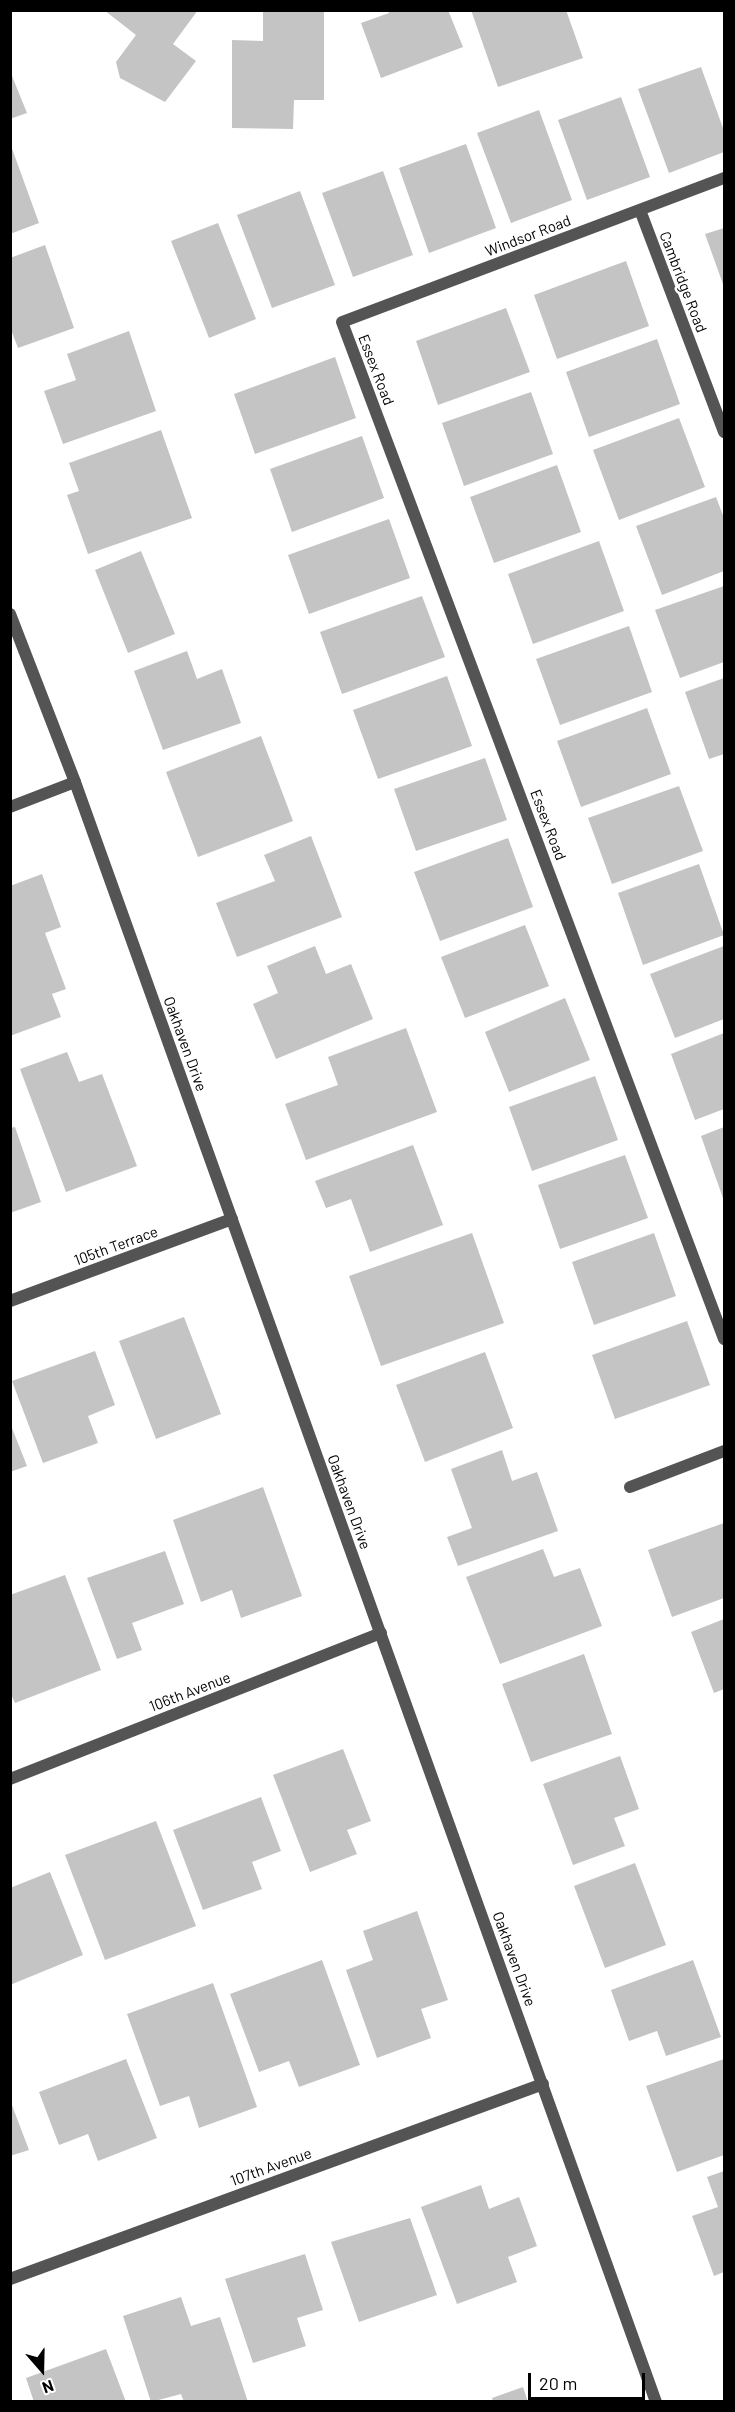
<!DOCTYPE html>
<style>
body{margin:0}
#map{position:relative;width:735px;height:2412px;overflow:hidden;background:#fff;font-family:Barlow,sans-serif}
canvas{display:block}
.frame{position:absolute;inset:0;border:12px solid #000;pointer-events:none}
.north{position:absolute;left:12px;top:2340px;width:60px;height:60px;-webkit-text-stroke:4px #fff;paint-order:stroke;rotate:160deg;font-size:16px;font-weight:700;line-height:24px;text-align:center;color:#000}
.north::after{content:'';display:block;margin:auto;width:21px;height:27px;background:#000;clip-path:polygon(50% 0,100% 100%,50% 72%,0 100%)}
.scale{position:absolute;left:528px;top:2373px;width:117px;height:27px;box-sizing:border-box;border:3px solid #000;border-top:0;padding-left:8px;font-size:18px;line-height:21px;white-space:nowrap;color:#000;-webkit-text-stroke:4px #fff;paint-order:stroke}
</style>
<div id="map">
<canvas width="735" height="2412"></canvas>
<div class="frame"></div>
<div class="north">N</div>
<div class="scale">20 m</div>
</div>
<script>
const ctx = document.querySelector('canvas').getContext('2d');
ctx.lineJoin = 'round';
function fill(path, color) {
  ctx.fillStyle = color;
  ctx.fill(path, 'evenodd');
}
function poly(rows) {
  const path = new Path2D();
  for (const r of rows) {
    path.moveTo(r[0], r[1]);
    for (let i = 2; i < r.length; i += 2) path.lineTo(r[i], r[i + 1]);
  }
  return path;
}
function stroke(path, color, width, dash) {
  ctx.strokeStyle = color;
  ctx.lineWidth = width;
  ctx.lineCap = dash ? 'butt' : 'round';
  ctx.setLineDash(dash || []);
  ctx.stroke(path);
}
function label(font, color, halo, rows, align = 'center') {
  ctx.font = font + ' Barlow,sans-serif';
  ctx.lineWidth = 5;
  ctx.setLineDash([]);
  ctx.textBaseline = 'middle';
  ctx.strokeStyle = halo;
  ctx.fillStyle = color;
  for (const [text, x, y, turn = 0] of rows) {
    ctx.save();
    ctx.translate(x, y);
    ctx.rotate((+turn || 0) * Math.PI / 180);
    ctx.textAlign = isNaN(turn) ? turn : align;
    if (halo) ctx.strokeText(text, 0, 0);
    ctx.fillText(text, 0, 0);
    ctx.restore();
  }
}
fill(poly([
 [104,10,198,10,173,44,196,61,165,102,120,78,116,62,136,35],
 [388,10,448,10,463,47,381,78,361,23,389,13],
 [471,10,566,10,583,58,498,87],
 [263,11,324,11,324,100,294,100,293,129,232,128,232,40,263,41],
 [701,67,724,131,724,152,669,173,638,89],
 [10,71,27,113,10,119],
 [621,97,650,177,587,200,558,120],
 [539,110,572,200,511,223,477,133],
 [10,143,39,223,10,234],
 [466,144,496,228,429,253,399,168],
 [383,171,413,255,353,277,322,193],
 [300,191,335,285,272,308,237,215],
 [218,223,256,319,209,338,171,241],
 [724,228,724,287,705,234],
 [45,245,74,328,18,348,10,327,10,258],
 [626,261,649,326,557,359,534,295],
 [506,308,530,372,438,405,416,341],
 [129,331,156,411,63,444,44,391,76,380,67,354],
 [657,339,680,404,589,437,566,372],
 [335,357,356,418,255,454,234,394],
 [531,392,553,454,464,486,442,423],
 [679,418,705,487,619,520,593,450],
 [161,430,192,518,88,554,67,495,79,491,69,463],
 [362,436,384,498,292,532,270,469],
 [557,465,581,532,494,563,470,497],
 [716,497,724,518,724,571,662,595,636,526],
 [389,519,410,578,309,614,288,555],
 [599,541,624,611,533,644,508,574],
 [141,551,175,634,128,653,95,570],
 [724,586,724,662,680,678,655,610],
 [422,596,445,657,342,694,320,632],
 [629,626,652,692,560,725,536,659],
 [187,651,197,679,222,669,241,723,163,750,134,671],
 [447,676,472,746,378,779,353,710],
 [724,678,724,754,709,759,685,692],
 [647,708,671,774,581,807,557,741],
 [261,736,293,821,198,857,166,772],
 [485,758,507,820,416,851,394,789],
 [679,786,703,851,612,884,588,818],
 [311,836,342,917,237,957,216,903,275,881,264,855],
 [508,838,533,907,440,941,414,872],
 [699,864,724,935,643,965,618,893],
 [42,874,61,927,45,933,66,989,52,994,61,1017,10,1036,10,886],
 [525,925,549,986,465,1018,441,957],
 [315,946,326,974,351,964,373,1019,276,1059,253,1004,278,993,267,966],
 [724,946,724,1019,675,1038,650,974],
 [565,998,590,1060,509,1092,485,1032],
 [406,1028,437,1112,306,1160,285,1104,338,1085,328,1057],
 [724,1033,724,1109,695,1120,671,1054],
 [67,1052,79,1082,102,1074,137,1166,66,1192,20,1069],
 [595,1076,618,1140,532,1171,509,1107],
 [15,1127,41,1202,10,1213,10,1128],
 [724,1127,724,1201,701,1136],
 [413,1145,443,1225,370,1252,351,1199,326,1208,315,1181],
 [625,1155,648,1218,560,1249,538,1185],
 [472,1233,504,1323,381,1366,349,1276],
 [654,1233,676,1296,594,1325,572,1262],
 [184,1317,221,1414,156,1439,119,1341],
 [687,1321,710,1385,615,1419,592,1355],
 [95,1351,115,1405,88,1416,98,1443,43,1463,12,1381],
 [485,1352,513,1428,425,1462,396,1385],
 [10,1423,27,1466,10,1472],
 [502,1450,512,1481,537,1472,558,1531,458,1566,447,1537,472,1528,451,1469],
 [263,1487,302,1596,241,1618,232,1590,201,1602,173,1520],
 [724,1523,724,1598,672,1617,648,1550],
 [543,1549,554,1577,580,1568,602,1626,500,1664,466,1577],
 [165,1551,184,1604,132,1623,142,1650,117,1659,87,1578],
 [65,1575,101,1670,15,1703,10,1692,10,1595],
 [724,1619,724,1689,714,1693,691,1632],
 [584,1654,612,1734,531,1762,502,1684],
 [343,1749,371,1821,347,1830,357,1854,310,1872,273,1775],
 [620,1756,639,1809,614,1818,625,1846,573,1865,543,1784],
 [261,1797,281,1851,252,1862,262,1889,203,1910,173,1830],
 [156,1821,196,1926,105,1960,65,1855],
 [635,1863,666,1945,605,1968,574,1886],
 [50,1872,83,1955,10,1985,10,1888],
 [417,1911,448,2000,421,2009,431,2038,377,2058,346,1970,373,1960,363,1931],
 [322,1960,360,2065,299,2087,289,2061,259,2072,230,1994],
 [693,1960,721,2037,666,2056,657,2031,629,2041,611,1990],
 [213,1983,257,2107,199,2128,189,2096,160,2106,127,2014],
 [126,2059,157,2138,98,2161,88,2134,59,2145,39,2092],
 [724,2059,724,2155,677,2172,646,2086],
 [10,2100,29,2150,10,2156],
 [724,2171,724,2272,714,2276,692,2216,718,2207,707,2177],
 [481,2185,489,2209,519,2197,537,2246,508,2257,517,2282,457,2304,421,2207],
 [410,2218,437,2295,359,2322,331,2242],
 [305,2254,323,2310,297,2318,306,2346,253,2363,225,2279],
 [181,2297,191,2326,220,2317,248,2402,184,2402,181,2394,151,2402,123,2316],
 [106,2349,126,2402,34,2402,26,2378],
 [523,2387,528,2402,493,2402,492,2398]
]), '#c4c4c4');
stroke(poly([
 [724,178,342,322,724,1339],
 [640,210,724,432],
 [10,807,75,782],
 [10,1301,232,1219],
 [630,1487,724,1451],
 [10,1779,381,1633],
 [10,2279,543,2084]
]), '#545454', 12);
stroke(poly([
 [10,614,75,782,656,2402]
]), '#545454', 12);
label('15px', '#000', '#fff', [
 ["Windsor Road",528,236,-21],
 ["Cambridge Road",683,282,69],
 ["Essex Road",376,370,69],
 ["Essex Road",548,825,69],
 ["Oakhaven Drive",185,1044,70],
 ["105th Terrace",116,1246,-20],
 ["Oakhaven Drive",349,1502,70],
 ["106th Avenue",190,1692,-21],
 ["Oakhaven Drive",514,1959,70],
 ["107th Avenue",271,2167,-20]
]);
</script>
